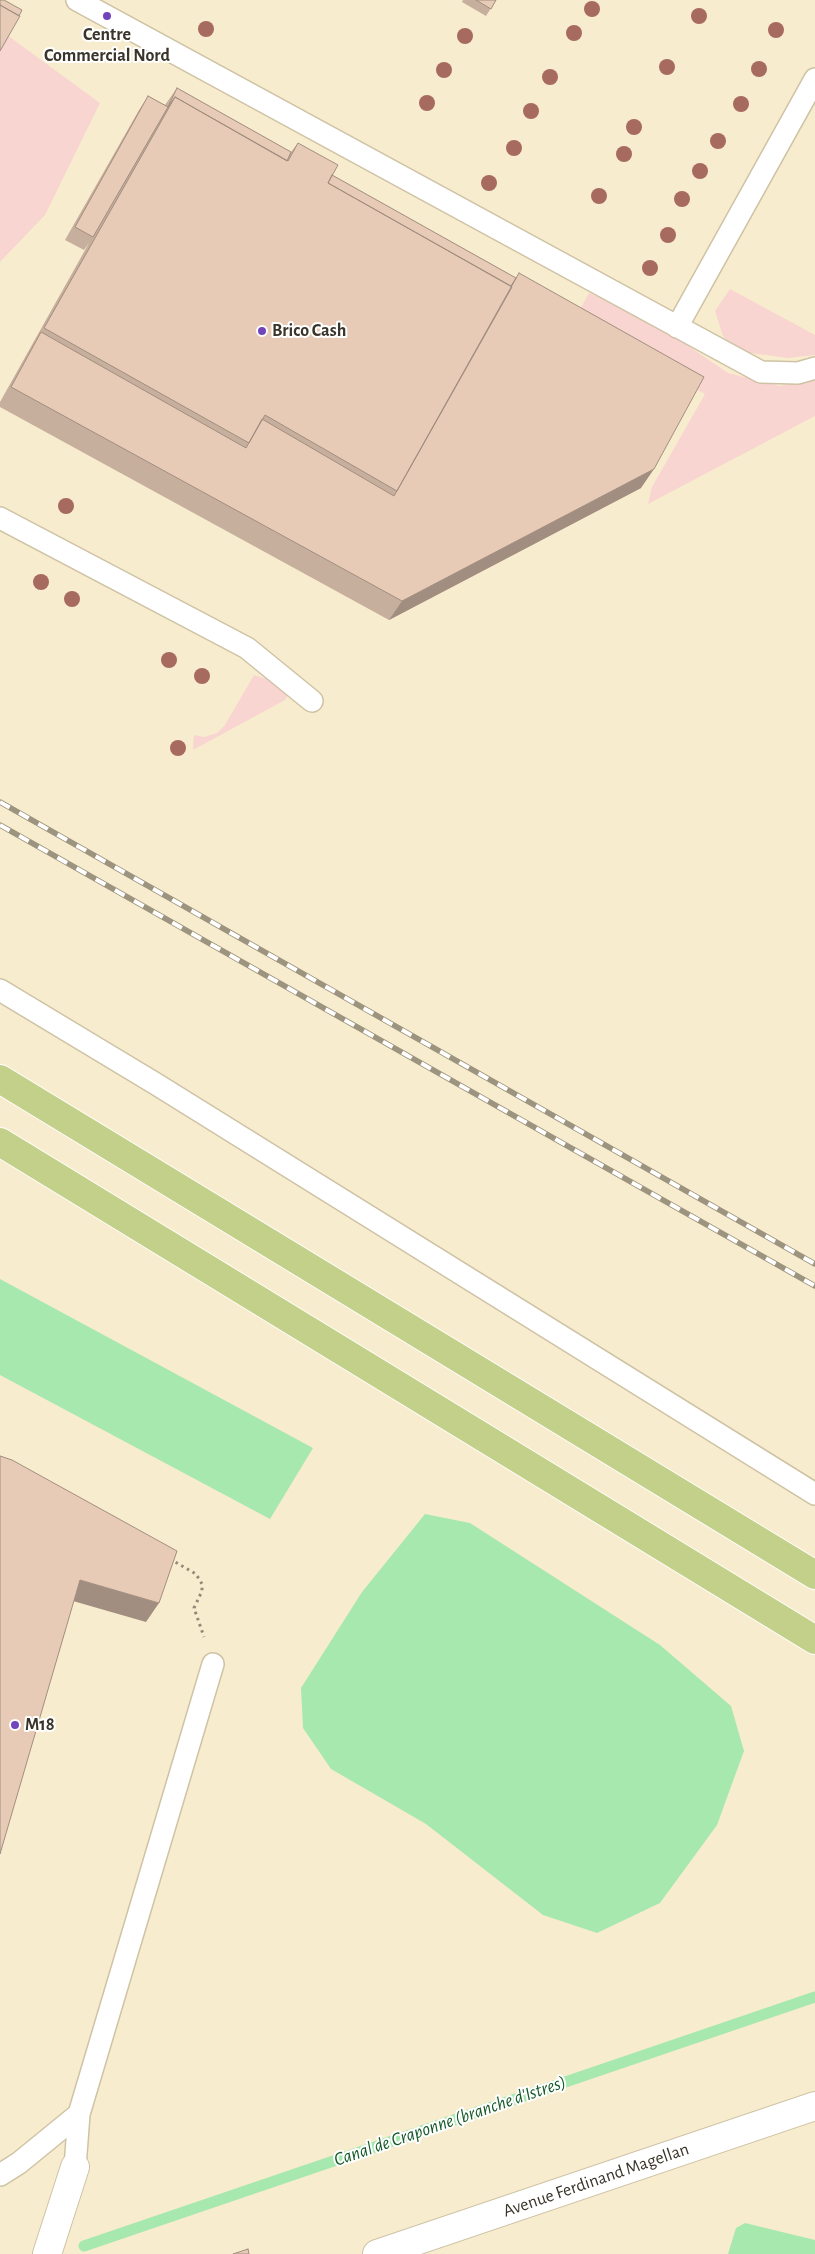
<!DOCTYPE html>
<style>
body{margin:0}
canvas{display:block;background:#f8ecce}
</style>
<canvas width="815" height="2254"></canvas>
<script>
const ctx = document.querySelector('canvas').getContext('2d');
ctx.lineJoin = 'round';
function fill(path, color) {
  ctx.fillStyle = color;
  ctx.fill(path, 'evenodd');
}
function poly(rows) {
  const path = new Path2D();
  for (const r of rows) {
    path.moveTo(r[0], r[1]);
    for (let i = 2; i < r.length; i += 2) path.lineTo(r[i], r[i + 1]);
  }
  return path;
}
function stroke(path, color, width, dash) {
  ctx.strokeStyle = color;
  ctx.lineWidth = width;
  ctx.lineCap = dash ? 'butt' : 'round';
  ctx.setLineDash(dash || []);
  ctx.stroke(path);
}
function label(font, color, halo, rows, align = 'center') {
  ctx.font = font + ' "Alegreya Sans",sans-serif';
  ctx.lineWidth = 4;
  ctx.setLineDash([]);
  ctx.textBaseline = 'middle';
  ctx.strokeStyle = halo;
  ctx.fillStyle = color;
  for (const [text, x, y, turn = 0] of rows) {
    ctx.save();
    ctx.translate(x, y);
    ctx.rotate((+turn || 0) * Math.PI / 180);
    ctx.textAlign = isNaN(turn) ? turn : align;
    if (halo) ctx.strokeText(text, 0, 0);
    ctx.fillText(text, 0, 0);
    ctx.restore();
  }
}
fill(poly([
 [7,35,100,103,45,215,0,262,0,47],
 [730,289,815,335,815,355,788,358,736,351,723,336,715,311],
 [589,293,647,318,728,373,780,386,815,378,815,416,648,504,652,487,705,394,573,322],
 [254,675,283,684,289,693,285,700,193,750,194,735,204,737,217,733,225,725]
]), '#f8d5d0');
fill(poly([
 [0,1279,313,1448,270,1519,0,1375],
 [425,1514,470,1523,660,1645,731,1706,744,1751,717,1825,660,1903,597,1933,543,1915,426,1824,331,1769,303,1728,301,1688,362,1592],
 [745,2223,815,2240,815,2254,728,2254,736,2228]
]), '#a7e8af');
stroke(poly([
 [84,2246,815,1997]
]), '#a7e8af', 11);
const service = poly([
 [77,0,761,372,798,373,815,368],
 [677,327,815,79],
 [0,518,247,648,312,701],
 [0,990,156,1084,815,1494],
 [75,2167,79,2114,213,1664],
 [0,2175,19,2163,79,2114]
]);
const minor = poly([
 [47,2254,75,2167],
 [377,2254,815,2106]
]);
const trunk = poly([
 [0,1079,815,1575],
 [0,1142,815,1640]
]);
stroke(service, '#cfc3a6', 24);
stroke(minor, '#cfc3a6', 30);
stroke(trunk, '#fff', 30);
stroke(poly([
 [170,1559,196,1574,202,1584,202,1591,194,1608,204,1637]
]), '#928976', 3, [2.5, 4]);
stroke(service, '#fff', 21);
stroke(minor, '#fff', 28);
stroke(trunk, '#c3d08a', 28);
const rail = poly([
 [0,802,815,1264],
 [0,825,815,1286]
]);
stroke(rail, '#9d947f', 5.5);
stroke(rail, '#fff', 4, [11]);
ctx.fillStyle = '#a76a5f';
for (const [x, y] of [
 [592,9],
 [699,16],
 [206,29],
 [776,30],
 [574,33],
 [465,36],
 [667,67],
 [759,69],
 [444,70],
 [550,77],
 [427,103],
 [741,104],
 [531,111],
 [634,127],
 [718,141],
 [514,148],
 [624,154],
 [700,171],
 [489,183],
 [599,196],
 [682,199],
 [668,235],
 [650,268],
 [66,506],
 [41,582],
 [72,599],
 [169,660],
 [202,676],
 [178,748]
]) {
  ctx.beginPath();
  ctx.arc(x, y, 8, 0, 2 * Math.PI);
  ctx.fill();
}
fill(poly([
 [463,0,496,0,486,16,462,2],
 [177,88,291,152,298,143,332,175,516,278,519,273,641,488,389,620,0,407,0,402,89,243,84,250,65,240,139,110,148,96,165,105]
]), '#c7af9d');
fill(poly([
 [654,469,641,488,389,620,402,601],
 [80,1580,159,1603,146,1622,66,1599]
]), '#a28e80');
const building = poly([
 [0,0,4,0,22,10,19,16,0,5,0,0],
 [476,0,496,0,491,9,476,0],
 [0,5,20,16,0,51,0,5],
 [177,88,291,152,287,161,175,97,168,107,177,88],
 [148,96,168,107,93,237,75,227,148,96],
 [175,97,288,161,298,143,338,165,328,183,512,287,397,491,265,415,249,443,44,328,175,97],
 [332,175,516,278,511,286,328,183,332,175],
 [519,273,704,377,654,469,402,601,11,387,41,332,246,448,262,419,394,496,519,273],
 [0,1456,12,1460,177,1551,159,1603,80,1580,0,1854,0,1456],
 [248,2249,249,2254,233,2254,248,2249]
]);
fill(building, '#e7cbb7');
stroke(building, '#a28e80', 1);
for (const [x, y, r, color] of [
 [107,16,5,"#7144bc"],
 [262,331,5,"#7144bc"],
 [15,1725,5,"#7144bc"]
]) {
  const dot = new Path2D();
  dot.arc(x, y, r, 0, 2 * Math.PI);
  ctx.fillStyle = color;
  ctx.fill(dot);
  stroke(dot, '#fff', 2);
}
label('bold 18px', '#3a352a', '#fff', [
 ["Centre",107,35,"center"],
 ["Commercial Nord",107,56,"center"],
 ["Brico Cash",272,331],
 ["M18",25,1725]
], 'left');
label('18px', '#3a352a', '#fff', [
 ["Avenue Ferdinand Magellan",596,2180,-19]
]);
label('italic 19px', '#165a28', '#fff', [
 ["Canal de Craponne (branche d'Istres)",450,2121,-19]
]);
</script>
